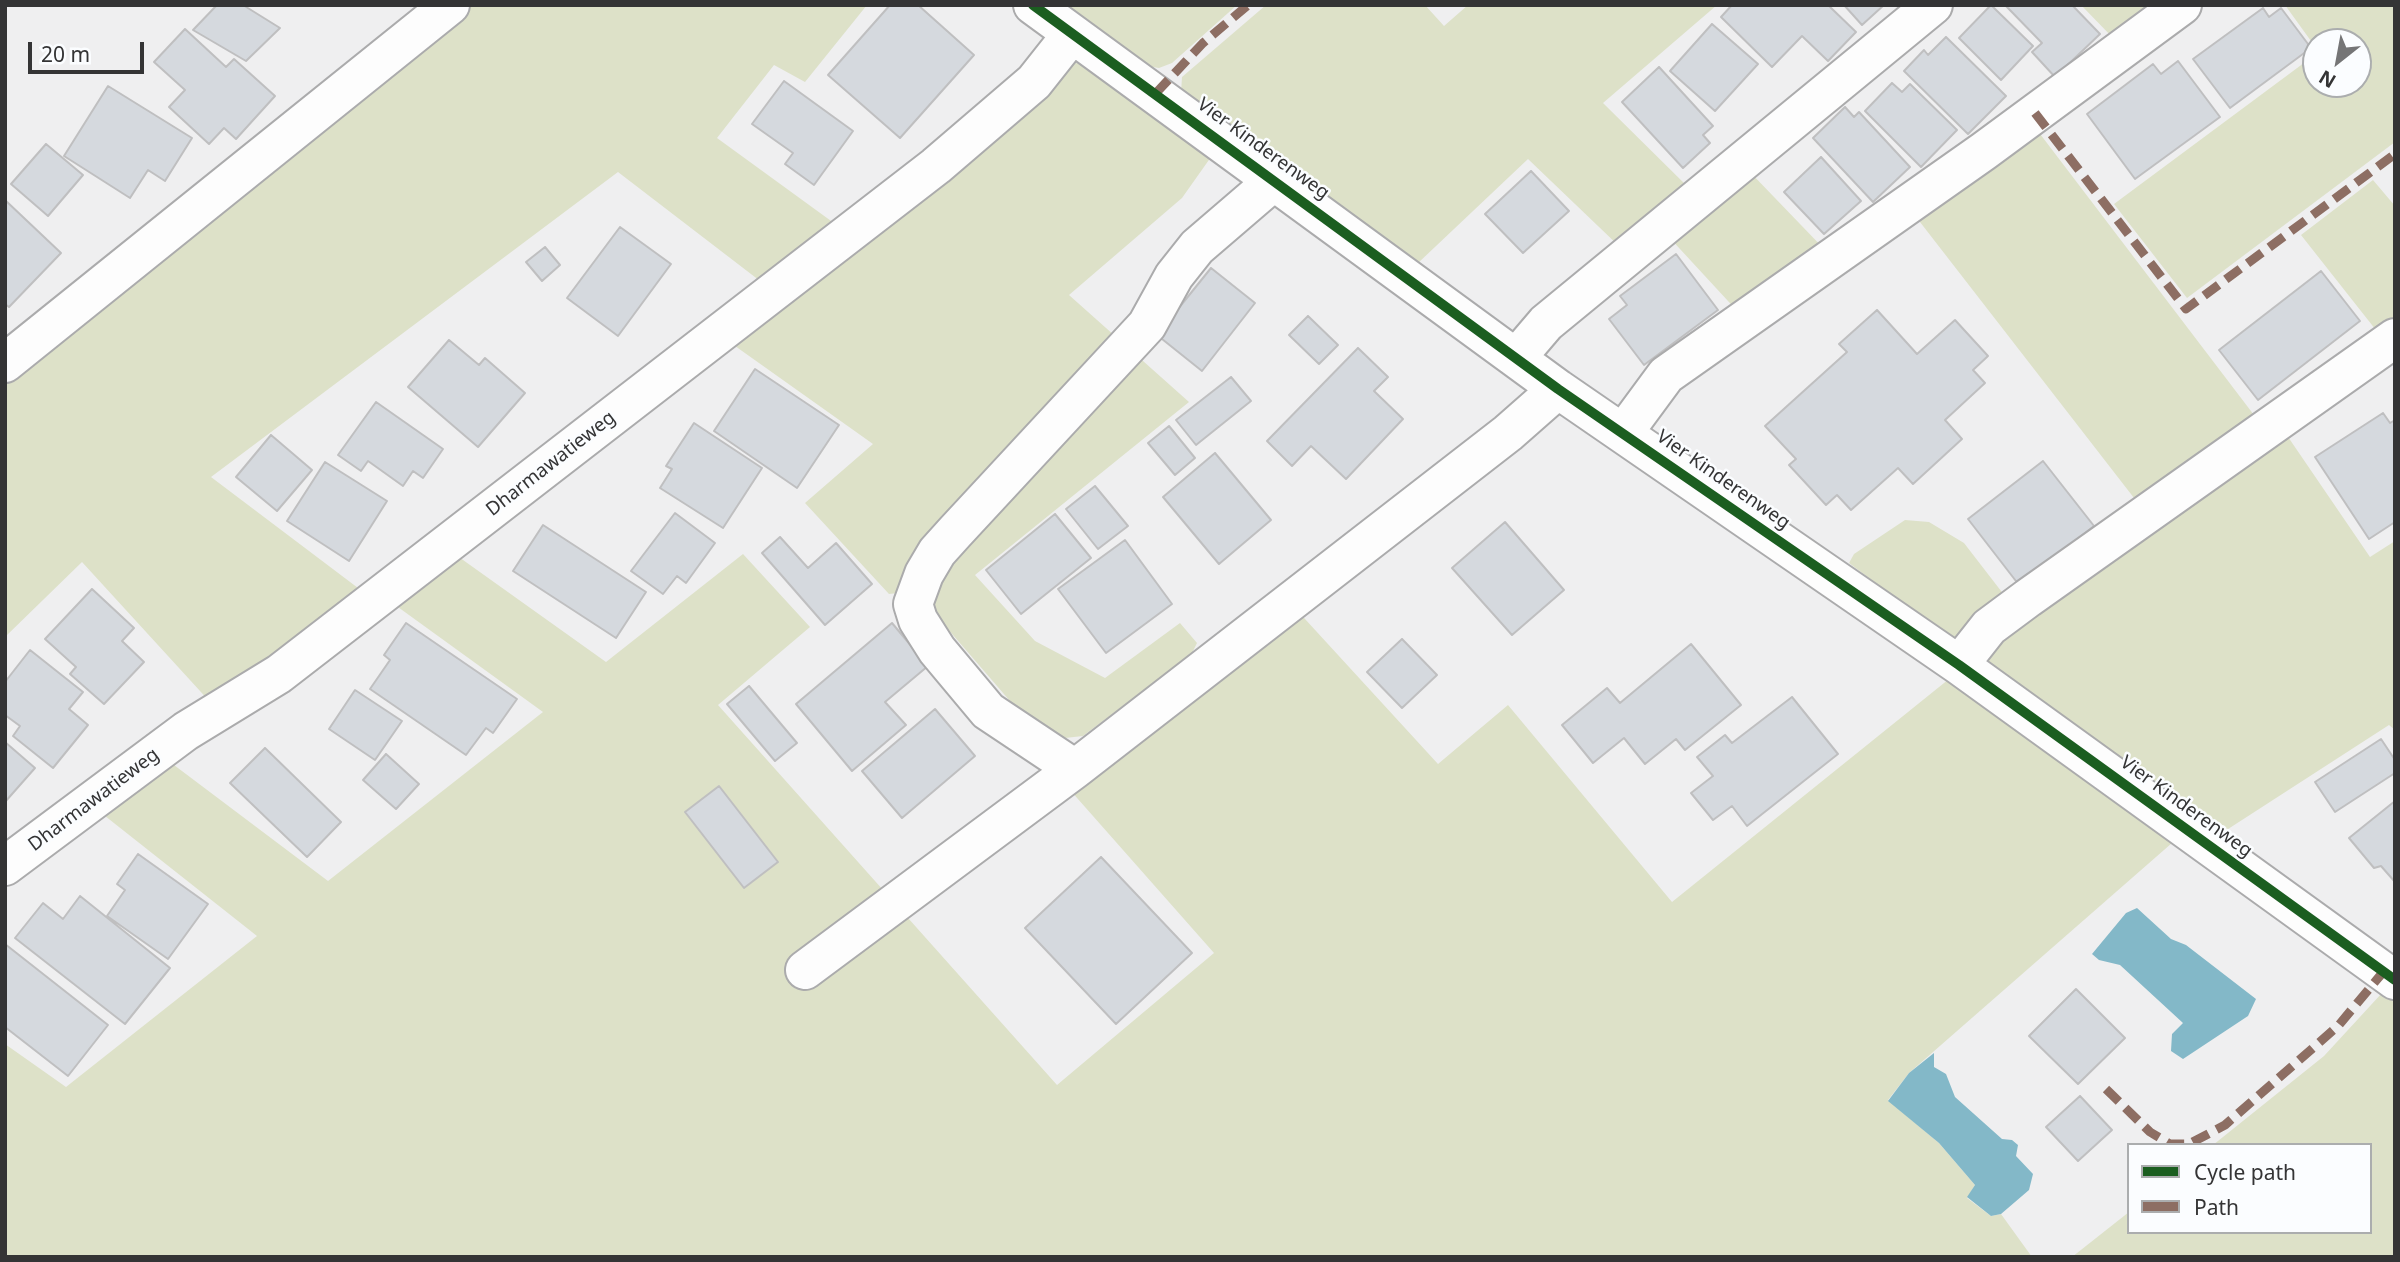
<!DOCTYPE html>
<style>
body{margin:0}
#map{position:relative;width:2400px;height:1262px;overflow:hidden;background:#efeff0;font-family:"Noto Sans",sans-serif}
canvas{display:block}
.frame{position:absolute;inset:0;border:7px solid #343435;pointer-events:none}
.legend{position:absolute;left:2127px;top:1143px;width:245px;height:91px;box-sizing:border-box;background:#fbfdff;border:2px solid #abadae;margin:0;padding:9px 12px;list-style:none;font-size:21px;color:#343435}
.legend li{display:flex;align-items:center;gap:14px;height:35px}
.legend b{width:35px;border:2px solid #abadae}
.north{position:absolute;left:2302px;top:28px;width:70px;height:70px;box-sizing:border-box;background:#fbfdff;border:2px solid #abadae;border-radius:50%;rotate:211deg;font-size:19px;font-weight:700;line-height:28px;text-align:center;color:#343435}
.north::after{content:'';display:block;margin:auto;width:24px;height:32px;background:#757576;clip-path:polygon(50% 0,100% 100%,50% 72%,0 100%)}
.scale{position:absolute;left:28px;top:42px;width:116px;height:32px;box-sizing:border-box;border:4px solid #343435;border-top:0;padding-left:9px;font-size:21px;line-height:24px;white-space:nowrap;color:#343435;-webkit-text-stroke:5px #fbfdff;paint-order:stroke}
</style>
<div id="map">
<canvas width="2400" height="1262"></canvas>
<div class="frame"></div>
<ul class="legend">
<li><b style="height:9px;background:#1b5e20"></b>Cycle path</li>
<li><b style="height:9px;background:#8d6e63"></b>Path</li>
</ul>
<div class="north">N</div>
<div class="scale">20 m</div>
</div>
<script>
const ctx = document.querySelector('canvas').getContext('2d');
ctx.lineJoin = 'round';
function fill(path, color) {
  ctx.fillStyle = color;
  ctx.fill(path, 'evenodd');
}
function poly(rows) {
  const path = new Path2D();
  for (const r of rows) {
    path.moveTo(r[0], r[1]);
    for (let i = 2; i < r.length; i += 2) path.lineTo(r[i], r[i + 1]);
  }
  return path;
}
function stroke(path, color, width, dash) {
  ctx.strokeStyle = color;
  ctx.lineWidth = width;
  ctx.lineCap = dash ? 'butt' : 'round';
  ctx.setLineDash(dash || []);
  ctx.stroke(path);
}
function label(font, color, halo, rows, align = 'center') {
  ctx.font = font + ' "Noto Sans",sans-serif';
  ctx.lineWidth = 5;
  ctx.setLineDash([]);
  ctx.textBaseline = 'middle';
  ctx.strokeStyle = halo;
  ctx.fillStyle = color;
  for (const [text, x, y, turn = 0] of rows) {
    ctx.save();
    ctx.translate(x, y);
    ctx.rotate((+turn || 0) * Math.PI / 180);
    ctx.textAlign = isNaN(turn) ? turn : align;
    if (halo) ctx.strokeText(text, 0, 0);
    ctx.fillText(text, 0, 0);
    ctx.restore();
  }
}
fill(poly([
 [466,5,867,5,805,82,774,65,717,138,838,226,764,284,618,172,211,477,362,591,211,703,82,562,5,637,5,376],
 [1061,5,1237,5,1172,63,1159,68,1147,66],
 [1266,5,1425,5,1444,26,1468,5,1717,5,1603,103,1691,190,1622,249,1528,159,1417,264,1181,93,1182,77],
 [2081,5,2161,5,2114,39],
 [2285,5,2395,5,2395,142,2187,298,2114,204,2316,54,2316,84,2358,84,2358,42,2316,42,2316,48],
 [1069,62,1082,64,1211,157,1182,198,1069,295,1189,402,975,575,1035,641,1105,678,1180,623,1197,643,1191,655,1083,736,1065,738,1049,734,1029,723,921,598,907,592,889,594,805,503,873,444,728,341],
 [2034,126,2257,419,2141,507,1913,213],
 [1748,170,1827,252,1740,314,1668,236],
 [2373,180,2395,206,2395,330,2383,339,2301,235],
 [2284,431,2370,557,2395,541,2395,730,2389,725,2225,831,1981,658,1985,647],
 [1905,520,1929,522,1964,543,2008,600,1959,643,1946,636,1849,563,1854,554],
 [743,554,810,627,718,705,1057,1085,1214,953,1070,790,1294,607,1438,764,1508,705,1672,902,1949,679,2172,843,1909,1073,1888,1100,1939,1143,1975,1185,1967,1198,1991,1216,2001,1214,2032,1257,5,1257,5,1044,66,1087,257,936,100,812,170,762,328,881,543,712,391,602,456,555,606,662],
 [2382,993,2395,1003,2395,1257,2072,1257,2129,1212,2129,1232,2370,1232,2370,1145,2213,1145,2324,1056]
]), '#dde1c8');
fill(poly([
 [2137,908,2171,939,2186,945,2256,999,2248,1016,2183,1059,2171,1051,2172,1034,2183,1023,2120,965,2099,960,2092,954,2126,913],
 [1934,1053,1934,1067,1946,1074,1955,1097,2002,1139,2012,1140,2018,1145,2016,1156,2033,1174,2029,1190,2001,1214,1991,1216,1967,1197,1975,1185,1939,1143,1888,1101,1909,1073]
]), '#83b8c8');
const building = poly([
 [217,5,243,5,280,28,246,61,193,30,217,5],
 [890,5,918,5,974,55,900,138,828,75,890,5],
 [1732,5,1828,5,1856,32,1828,61,1802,36,1772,67,1721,17,1732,5],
 [1844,5,1884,5,1862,25,1844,5],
 [1991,5,2033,46,2001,80,1959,38,1991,5],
 [2005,5,2072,5,2100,34,2055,77,2032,52,2042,43,2005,5],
 [2263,8,2269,17,2281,8,2311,48,2230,108,2193,59,2263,8],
 [1712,24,1758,64,1715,111,1670,71,1712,24],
 [185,29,226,67,234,59,275,96,236,139,224,128,209,144,169,107,185,90,154,62,185,29],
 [1946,37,2006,96,1968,134,1904,71,1924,50,1928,55,1946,37],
 [2178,61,2220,117,2135,179,2087,114,2153,64,2161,74,2178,61],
 [1659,67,1713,126,1703,135,1710,143,1683,168,1622,102,1659,67],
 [784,81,853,131,814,185,785,164,793,153,752,124,784,81],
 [1892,83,1902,92,1910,84,1957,130,1921,167,1865,111,1892,83],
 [108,86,192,138,165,181,148,170,130,198,64,156,108,86],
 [1845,107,1854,117,1859,112,1910,167,1873,202,1813,138,1845,107],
 [46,144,83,175,48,216,11,184,46,144],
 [1821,157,1861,201,1824,234,1784,192,1821,157],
 [1531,171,1569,211,1523,253,1485,214,1531,171],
 [5,200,61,253,9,307,5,304,5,200],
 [620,227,671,264,618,336,567,298,620,227],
 [545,247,560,265,542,281,526,262,545,247],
 [1676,254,1718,310,1644,365,1609,319,1627,305,1620,296,1676,254],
 [1211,268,1255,303,1202,371,1157,335,1211,268],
 [2321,271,2360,321,2258,400,2219,350,2321,271],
 [1877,310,1917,354,1955,320,1988,356,1973,370,1985,383,1945,420,1962,439,1913,484,1898,468,1851,510,1837,495,1826,505,1789,465,1796,459,1765,426,1847,352,1839,344,1877,310],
 [1308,316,1338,345,1319,364,1289,335,1308,316],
 [449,340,479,365,485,358,525,393,478,447,408,387,449,340],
 [1358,348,1388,377,1374,391,1403,419,1346,479,1311,446,1292,466,1267,441,1358,348],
 [755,369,839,425,797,488,714,431,755,369],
 [1231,377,1251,401,1196,445,1176,420,1231,377],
 [376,402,443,449,423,478,413,471,403,486,368,461,361,471,338,455,376,402],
 [2383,413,2390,423,2395,420,2395,522,2369,539,2315,457,2383,413],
 [694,423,762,468,723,528,660,488,672,469,666,466,694,423],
 [1169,426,1195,458,1175,475,1148,443,1169,426],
 [271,435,312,470,277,511,236,477,271,435],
 [1215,453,1271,520,1219,564,1163,497,1215,453],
 [2043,461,2094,526,2019,585,1968,519,2043,461],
 [325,462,387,501,349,561,287,521,325,462],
 [1095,486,1128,526,1098,549,1066,509,1095,486],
 [675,513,715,543,686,583,677,576,663,594,631,571,675,513],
 [1055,514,1091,558,1021,614,986,570,1055,514],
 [1505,522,1564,590,1512,635,1452,568,1505,522],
 [543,525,646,592,616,638,513,571,543,525],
 [780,537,808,568,836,543,872,584,825,625,762,553,780,537],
 [1125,540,1172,604,1106,653,1058,589,1125,540],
 [92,589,134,628,122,641,144,662,104,704,70,674,76,667,45,639,92,589],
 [406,623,517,699,493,733,486,728,466,755,370,689,390,660,384,655,406,623],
 [892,623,928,666,885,702,906,725,852,771,796,704,892,623],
 [1402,639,1437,675,1402,708,1367,672,1402,639],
 [1691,644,1741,705,1685,750,1676,739,1645,764,1624,738,1593,763,1562,725,1607,688,1620,703,1691,644],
 [30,650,83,692,69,709,88,725,53,768,13,736,20,726,5,715,5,682,30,650],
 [749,686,797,743,775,761,727,704,749,686],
 [355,690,402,721,375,760,329,729,355,690],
 [1792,697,1838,754,1747,826,1732,806,1713,820,1691,793,1713,776,1697,757,1725,735,1732,743,1792,697],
 [935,709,975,756,902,818,862,771,935,709],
 [2381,739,2395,760,2395,773,2335,812,2315,782,2381,739],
 [5,742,35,768,5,802,5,742],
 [265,748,341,822,307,857,230,783,265,748],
 [386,754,419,784,396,809,363,780,386,754],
 [719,786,778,862,744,888,685,812,719,786],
 [2395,801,2395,882,2381,866,2374,868,2349,838,2395,801],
 [138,854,208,904,168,959,107,916,125,890,117,884,138,854],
 [1101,857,1192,953,1116,1024,1025,928,1101,857],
 [80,896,170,968,125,1024,15,938,43,903,63,919,80,896],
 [5,944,108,1025,68,1076,5,1027,5,944],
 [2076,989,2125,1038,2078,1084,2029,1036,2076,989],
 [2080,1096,2112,1130,2078,1161,2046,1127,2080,1096]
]);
fill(building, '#d5d9de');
stroke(building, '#bfbfc0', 2);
const minor = poly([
 [1033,5,1558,389,1959,665,2395,980],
 [1275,180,1197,247,1174,276,1147,325,955,532,937,552,924,574,913,604,918,620,937,650,988,711,1075,769,1508,433,1558,389],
 [1517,357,1546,323,1933,5],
 [5,363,450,5],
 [1624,432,1666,375,1984,151,2182,5],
 [1959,665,1989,627,2028,598,2395,338],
 [5,866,186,731,279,674,936,166,1034,82,1072,34],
 [805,970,1075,769]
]);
stroke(minor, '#ababac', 42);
stroke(minor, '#fdfdfd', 38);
stroke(poly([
 [1156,93,1203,43,1248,5],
 [2035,113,2186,309,2395,154],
 [2106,1089,2150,1132,2170,1144,2189,1144,2225,1125,2338,1026,2384,971]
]), '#8d6e63', 9, [18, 9]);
stroke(poly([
 [1033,5,1558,389,1959,665,2395,980]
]), '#1b5e20', 10);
label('19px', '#343435', '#fbfdff', [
 ["Vier Kinderenweg",1263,149,36],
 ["Dharmawatieweg",551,464,-38],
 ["Vier Kinderenweg",1723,480,35],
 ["Dharmawatieweg",94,800,-37],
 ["Vier Kinderenweg",2186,807,36]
]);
</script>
